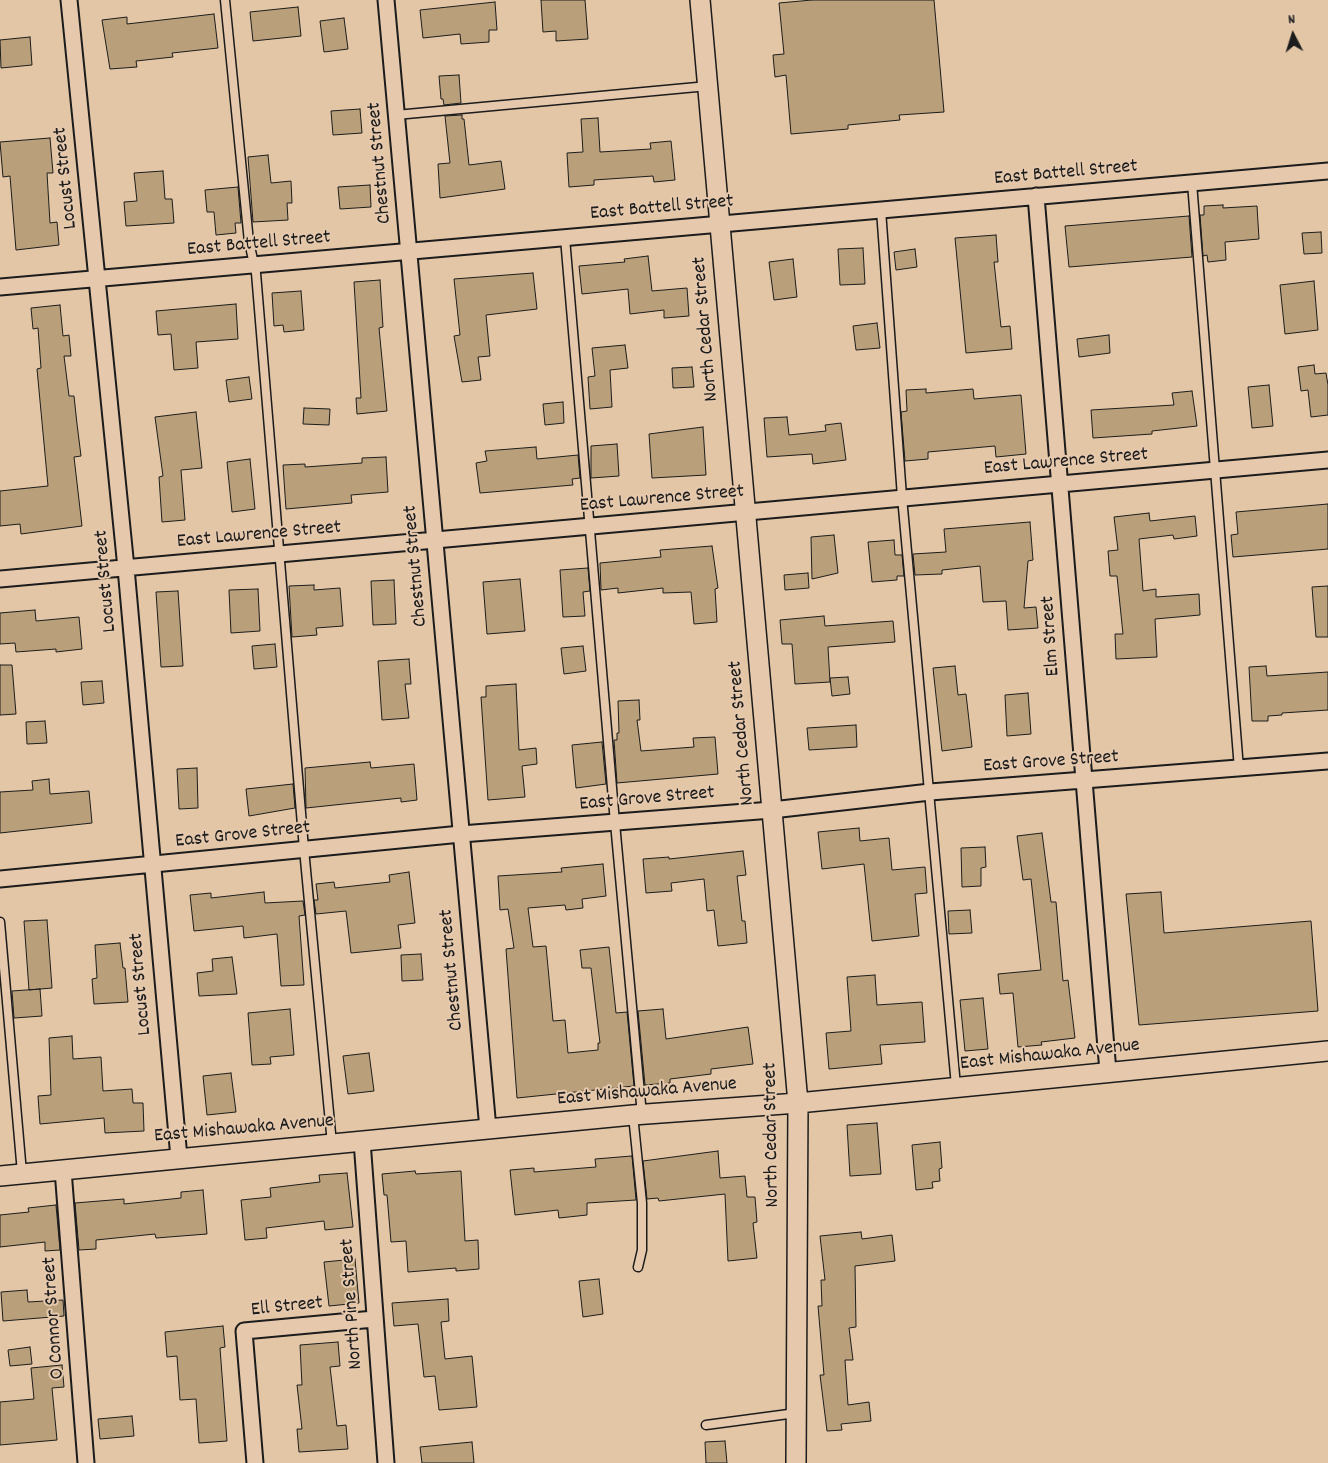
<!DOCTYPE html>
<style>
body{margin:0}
#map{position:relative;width:1328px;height:1463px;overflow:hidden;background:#e3c6a6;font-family:Dekko,sans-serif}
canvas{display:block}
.north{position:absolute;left:1268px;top:10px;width:50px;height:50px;-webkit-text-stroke:4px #e6c9ad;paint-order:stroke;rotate:355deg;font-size:14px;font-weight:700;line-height:20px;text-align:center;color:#1c1c1c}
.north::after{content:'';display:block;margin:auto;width:18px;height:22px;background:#1c1c1c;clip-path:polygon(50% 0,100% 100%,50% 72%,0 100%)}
</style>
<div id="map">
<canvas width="1328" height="1463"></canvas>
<div class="north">N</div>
</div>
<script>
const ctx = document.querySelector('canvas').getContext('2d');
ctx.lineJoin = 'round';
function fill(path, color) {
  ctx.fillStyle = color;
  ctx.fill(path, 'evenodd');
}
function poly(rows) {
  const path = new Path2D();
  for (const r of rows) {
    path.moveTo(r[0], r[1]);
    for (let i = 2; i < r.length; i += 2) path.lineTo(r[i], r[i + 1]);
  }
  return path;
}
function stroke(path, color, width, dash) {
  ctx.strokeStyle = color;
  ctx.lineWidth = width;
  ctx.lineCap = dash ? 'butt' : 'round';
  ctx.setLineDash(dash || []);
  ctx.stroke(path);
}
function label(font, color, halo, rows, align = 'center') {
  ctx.font = font + ' Dekko,sans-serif';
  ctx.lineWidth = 4;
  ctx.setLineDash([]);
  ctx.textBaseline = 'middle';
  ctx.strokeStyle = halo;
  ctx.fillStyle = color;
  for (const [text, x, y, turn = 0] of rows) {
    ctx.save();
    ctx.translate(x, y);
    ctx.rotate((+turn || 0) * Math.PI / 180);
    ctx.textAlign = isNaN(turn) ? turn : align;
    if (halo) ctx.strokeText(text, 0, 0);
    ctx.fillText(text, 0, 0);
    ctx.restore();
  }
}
const building = poly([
 [541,0,585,0,588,39,556,41,556,31,543,32,541,0],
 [812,0,934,0,944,112,899,115,900,120,848,125,848,129,791,134,786,75,775,77,773,55,784,54,779,3,812,0],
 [495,2,497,30,489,30,489,42,461,44,460,34,423,38,420,10,495,2],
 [298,7,301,36,253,41,250,12,298,7],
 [214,14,218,48,172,53,173,57,136,61,137,67,110,69,102,20,127,17,127,24,214,14],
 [344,18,348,49,324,52,320,21,344,18],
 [30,37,32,65,1,68,0,40,30,37],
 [459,75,461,103,444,105,443,99,441,99,439,76,459,75],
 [360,109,362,133,333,135,331,111,360,109],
 [462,115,462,119,464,119,469,165,501,161,505,189,440,198,438,164,450,163,445,116,462,115],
 [598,118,600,152,651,149,650,143,671,141,675,180,654,182,653,176,594,180,594,185,569,187,567,153,583,152,581,119,598,118],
 [50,138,53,173,47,173,50,223,57,222,59,245,16,250,10,176,3,177,0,142,50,138],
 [268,155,271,183,291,181,292,203,287,203,288,220,253,222,248,157,268,155],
 [163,171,165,199,172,199,174,223,126,226,124,202,137,201,134,173,163,171],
 [370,185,371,207,340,209,338,187,370,185],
 [238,187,241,223,235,223,236,233,216,235,214,212,207,212,205,190,238,187],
 [1223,205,1223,208,1257,206,1259,239,1225,242,1226,260,1208,262,1207,255,1203,256,1200,215,1204,215,1204,206,1223,205],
 [1189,216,1192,257,1069,267,1065,226,1189,216],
 [1321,232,1322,253,1304,254,1302,233,1321,232],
 [996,235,998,262,994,262,1001,327,1010,326,1012,349,966,353,955,238,996,235],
 [863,248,865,284,840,285,838,249,863,248],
 [915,249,917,267,896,270,894,252,915,249],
 [648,256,652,291,687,288,689,316,664,318,664,310,630,314,628,289,582,294,579,266,625,262,624,259,648,256],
 [793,259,797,297,774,300,769,262,793,259],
 [533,273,537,309,486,315,490,356,478,357,481,380,462,382,454,336,460,335,454,279,533,273],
 [380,280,383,327,379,328,387,411,357,414,356,398,361,398,354,282,380,280],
 [1314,281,1318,330,1285,334,1280,285,1314,281],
 [301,291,304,330,284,332,283,325,274,326,272,293,301,291],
 [236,304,238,339,196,342,198,368,174,370,171,334,158,335,156,311,236,304],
 [60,305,63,336,69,335,71,356,64,356,69,396,74,396,77,424,81,456,74,457,82,526,21,534,20,524,0,526,0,491,48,486,37,369,41,368,38,328,33,329,31,308,60,305],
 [877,323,880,348,856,350,853,326,877,323],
 [1109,335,1110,353,1079,357,1077,339,1109,335],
 [625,345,628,368,610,370,612,407,590,409,588,377,595,376,592,348,625,345],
 [1314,365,1315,374,1326,373,1328,385,1328,415,1311,417,1308,390,1301,391,1298,367,1314,365],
 [692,367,694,387,673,388,672,368,692,367],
 [249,377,252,399,229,402,226,380,249,377],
 [1269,385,1273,426,1252,428,1248,387,1269,385],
 [926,389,926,393,973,389,974,399,1021,395,1026,454,996,457,995,446,928,452,928,459,905,461,901,412,907,411,906,390,926,389],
 [1192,391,1197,426,1152,431,1152,434,1093,438,1091,410,1174,405,1172,393,1192,391],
 [563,402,564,423,545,425,543,404,563,402],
 [304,408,330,409,329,425,303,424,304,408],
 [196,412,202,468,181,470,185,520,162,522,159,477,163,476,155,417,196,412],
 [787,417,789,435,826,431,825,425,841,423,846,460,813,464,812,454,767,457,764,418,787,417],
 [703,427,706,475,652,478,649,434,703,427],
 [617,444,619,476,591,478,591,446,617,444],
 [536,447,537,459,578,455,580,478,572,479,573,485,480,493,476,463,487,461,485,451,536,447],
 [386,457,388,492,351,495,352,503,286,509,283,465,305,464,305,467,362,463,362,458,386,457],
 [250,459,255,509,232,512,227,462,250,459],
 [1328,504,1328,549,1233,557,1231,535,1238,534,1236,512,1328,504],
 [1149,513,1150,521,1195,516,1197,536,1174,539,1173,535,1139,539,1143,591,1156,589,1156,597,1199,594,1200,615,1155,619,1157,657,1116,659,1115,634,1123,634,1117,576,1110,576,1108,551,1118,550,1114,517,1149,513],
 [1030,522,1033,560,1028,561,1024,608,1036,607,1038,628,1008,630,1006,601,983,602,980,566,942,570,942,574,915,575,913,554,946,552,944,529,1030,522],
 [834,535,838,573,812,579,811,537,834,535],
 [894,540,895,555,902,555,904,576,897,576,897,580,872,582,868,542,894,540],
 [712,546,718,588,715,589,717,622,694,624,691,592,663,593,663,588,618,593,618,588,601,590,600,563,661,557,660,550,712,546],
 [588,568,590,591,583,592,585,616,563,617,560,570,588,568],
 [808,573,809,588,785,590,784,575,808,573],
 [520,579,525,631,487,634,483,582,520,579],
 [394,580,396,624,373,625,371,581,394,580],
 [314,585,314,590,340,588,343,626,316,628,317,635,292,637,289,586,314,585],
 [1328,586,1328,637,1316,637,1312,587,1328,586],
 [258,589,260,631,231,633,229,590,258,589],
 [178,591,183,666,161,667,156,592,178,591],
 [35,610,36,621,79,617,82,649,56,652,56,649,16,652,15,643,0,644,0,613,35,610],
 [824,616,825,626,893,621,895,642,828,647,830,682,795,684,792,644,782,644,780,620,824,616],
 [275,644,277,667,254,669,252,646,275,644],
 [583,646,586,671,564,674,561,648,583,646],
 [409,659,411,684,405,684,409,718,382,720,378,661,409,659],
 [0,665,12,665,16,714,0,715,0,665],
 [955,666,958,695,966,694,972,747,942,751,933,668,955,666],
 [1266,666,1267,676,1328,672,1328,710,1282,713,1282,715,1268,716,1268,721,1252,721,1249,667,1266,666],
 [848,677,850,694,832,696,830,678,848,677],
 [102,681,104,703,83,705,81,682,102,681],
 [516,684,519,750,536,748,537,764,522,766,525,797,488,800,481,697,486,697,486,686,516,684],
 [1028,693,1031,734,1007,736,1005,695,1028,693],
 [639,700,640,720,637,720,641,751,694,747,693,738,715,737,718,774,617,783,614,740,617,740,617,733,619,733,618,701,639,700],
 [45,721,47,743,27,744,26,722,45,721],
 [856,725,857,747,809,750,807,728,856,725],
 [602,742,606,784,576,788,572,745,602,742],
 [370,762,371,768,414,764,417,800,401,802,401,798,306,808,305,768,370,762],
 [197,768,198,808,179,809,177,769,197,768],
 [49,779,50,794,89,791,92,823,0,833,0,792,33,790,32,781,49,779],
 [293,784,295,808,249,816,246,789,293,784],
 [859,828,860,841,889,838,892,870,925,867,927,893,915,894,919,936,872,941,864,864,822,869,818,832,859,828],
 [1042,833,1051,902,1056,902,1063,981,1068,980,1075,1038,1041,1042,1042,1045,1018,1047,1013,993,1000,994,998,974,1041,970,1031,879,1023,880,1017,836,1042,833],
 [985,847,986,867,981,868,981,886,962,887,961,848,985,847],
 [743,851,746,875,737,876,742,921,745,921,747,943,718,946,714,910,707,911,704,879,671,883,672,891,646,893,643,859,669,857,669,859,743,851],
 [603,864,606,896,582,899,583,908,566,910,565,905,528,908,533,947,546,946,553,1021,565,1020,568,1053,598,1050,598,1043,600,1043,591,968,582,968,580,950,609,947,616,1013,627,1012,634,1086,517,1098,506,949,514,948,508,909,500,910,498,876,562,872,561,868,603,864],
 [409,872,415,923,398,925,401,948,351,953,346,911,316,914,314,900,318,900,316,884,334,882,335,888,390,882,389,875,409,872],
 [264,892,265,903,303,901,305,915,299,916,304,985,281,986,277,934,244,938,243,926,194,931,190,895,211,893,211,898,264,892],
 [1161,892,1164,933,1311,921,1318,1011,1139,1025,1126,894,1161,892],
 [970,910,972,933,949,934,948,911,970,910],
 [47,920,52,988,29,990,24,921,47,920],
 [120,943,123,968,125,968,128,1002,94,1004,92,979,97,978,95,945,120,943],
 [421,954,423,980,402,981,401,955,421,954],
 [232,957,237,994,199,996,197,973,213,971,212,959,232,957],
 [875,975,877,1005,922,1002,925,1042,880,1045,882,1064,829,1069,826,1033,851,1031,847,977,875,975],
 [40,989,42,1016,14,1018,12,991,40,989],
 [983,998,988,1049,965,1051,960,1000,983,998],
 [290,1009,294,1055,270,1057,271,1064,252,1065,248,1013,290,1009],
 [663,1009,666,1039,748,1027,753,1064,711,1069,711,1074,670,1079,670,1083,645,1085,638,1011,663,1009],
 [72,1036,73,1059,101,1057,103,1091,132,1089,133,1103,143,1103,144,1131,105,1133,104,1118,40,1124,38,1096,51,1095,49,1038,72,1036],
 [369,1053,374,1091,348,1094,343,1056,369,1053],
 [231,1073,236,1112,207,1115,203,1076,231,1073],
 [877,1123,881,1174,850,1176,847,1125,877,1123],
 [940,1142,942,1168,939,1169,940,1181,932,1182,933,1188,916,1190,912,1145,940,1142],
 [718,1151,720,1178,745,1176,747,1197,755,1197,757,1222,753,1223,757,1258,728,1261,725,1194,659,1201,658,1198,647,1199,643,1161,718,1151],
 [632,1156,636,1200,587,1203,587,1215,559,1218,558,1210,515,1215,510,1170,534,1168,534,1172,596,1167,595,1159,632,1156],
 [415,1171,416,1174,461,1171,465,1241,478,1240,479,1269,456,1271,456,1268,408,1272,406,1241,391,1242,387,1195,384,1195,382,1174,415,1171],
 [347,1173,353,1227,325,1230,324,1221,266,1228,267,1238,245,1240,241,1200,271,1197,270,1188,320,1182,319,1175,347,1173],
 [203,1190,207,1234,156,1238,155,1234,96,1240,96,1249,79,1250,75,1203,124,1199,124,1204,181,1198,181,1192,203,1190],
 [56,1205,60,1250,45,1251,45,1242,0,1247,0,1215,29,1212,28,1208,56,1205],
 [861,1232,862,1239,892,1235,895,1261,855,1266,856,1327,849,1328,853,1360,845,1360,848,1405,869,1402,871,1421,841,1424,842,1430,827,1431,820,1375,824,1375,818,1306,822,1306,821,1280,825,1280,820,1236,861,1232],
 [355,1259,359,1303,329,1306,324,1262,355,1259],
 [599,1279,603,1314,583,1317,579,1281,599,1279],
 [27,1290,28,1302,63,1300,64,1316,3,1321,1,1292,27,1290],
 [448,1299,449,1321,441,1322,445,1359,472,1356,477,1407,439,1410,435,1376,424,1377,418,1324,394,1326,392,1303,448,1299],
 [223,1326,225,1347,220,1348,227,1441,199,1443,196,1399,180,1400,177,1356,167,1357,165,1332,223,1326],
 [338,1342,340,1366,330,1367,337,1426,346,1425,348,1449,299,1452,297,1429,302,1429,297,1385,302,1385,300,1345,338,1342],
 [30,1347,32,1364,10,1366,8,1350,30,1347],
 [62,1365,64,1387,52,1388,57,1440,0,1445,0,1402,34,1399,31,1368,62,1365],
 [132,1416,134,1436,100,1439,98,1419,132,1416],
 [725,1441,727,1463,706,1463,705,1442,725,1441],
 [472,1442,474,1463,422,1463,420,1447,472,1442]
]);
fill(building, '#baa07a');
stroke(building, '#1c1c1c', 1);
const service = poly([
 [225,0,249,242,256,273,304,849,332,1144],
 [396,115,708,86],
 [1192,183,1239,769],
 [881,210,902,497,956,1086],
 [565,238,615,823,642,1115],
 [0,922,22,1173],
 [633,1115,642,1203,642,1250,638,1267],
 [706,1425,796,1413]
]);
const minor = poly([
 [69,0,126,568,179,1158],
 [386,0,488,1129],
 [1036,196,1108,1072],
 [0,287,1328,171],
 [0,579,1328,460],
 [0,879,461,834,772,810,930,792,1328,761],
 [362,1141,386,1463],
 [63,1170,86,1463],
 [255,1463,244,1331,374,1319]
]);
const tertiary = poly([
 [700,0,798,1103,796,1463],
 [0,1176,633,1115,798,1103,1328,1051]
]);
stroke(service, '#1c1c1c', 11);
stroke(minor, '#1c1c1c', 19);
stroke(tertiary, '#1c1c1c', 22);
stroke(service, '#e6c9ad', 8);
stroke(minor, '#e6c9ad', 15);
stroke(tertiary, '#e6c9ad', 19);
label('20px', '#1c1c1c', '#e6c9ad', [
 ["Chestnut Street",381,163,-95],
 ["East Battell Street",1066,174,-5],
 ["Locust Street",67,178,-96],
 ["East Battell Street",662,209,-5],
 ["East Battell Street",259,245,-5],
 ["North Cedar Street",707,329,-95],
 ["East Lawrence Street",1066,463,-5],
 ["East Lawrence Street",662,500,-5],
 ["East Lawrence Street",259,536,-5],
 ["Chestnut Street",417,566,-95],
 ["Locust Street",107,581,-95],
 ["Elm Street",1052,636,-94],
 ["North Cedar Street",743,733,-95],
 ["East Grove Street",1051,763,-4],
 ["East Grove Street",647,800,-5],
 ["East Grove Street",243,836,-6],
 ["Chestnut Street",453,970,-95],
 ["Locust Street",142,984,-95],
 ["East Mishawaka Avenue",1050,1056,-6],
 ["East Mishawaka Avenue",647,1093,-5],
 ["East Mishawaka Avenue",244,1130,-5],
 ["North Cedar Street",773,1135,-91],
 ["North Pine Street",353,1304,-94],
 ["Ell Street",287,1308,-6],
 ["O Connor Street",55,1318,-94]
]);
</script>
